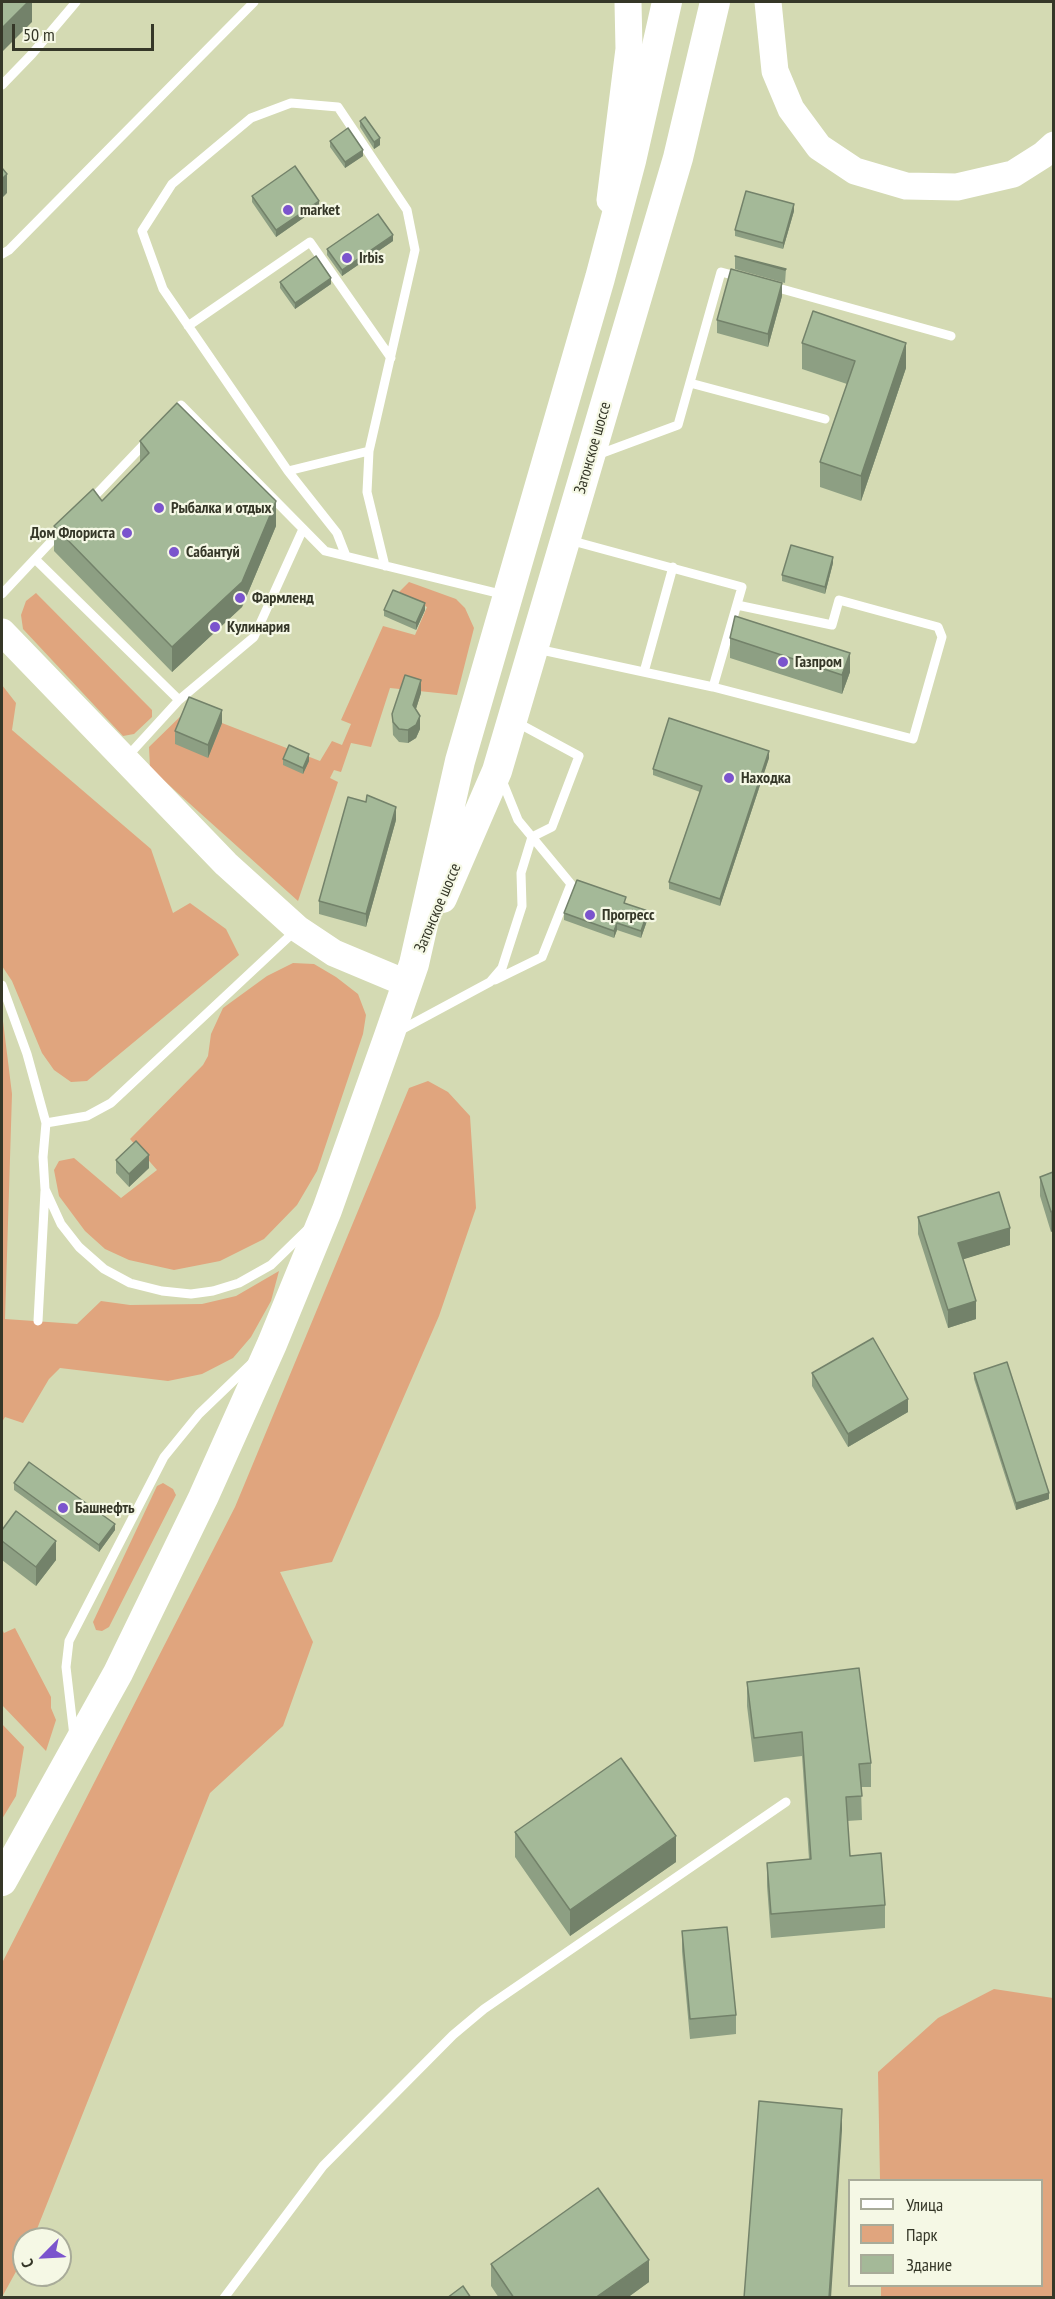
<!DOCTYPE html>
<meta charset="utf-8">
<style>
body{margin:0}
#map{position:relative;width:1055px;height:2299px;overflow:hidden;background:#d4dab3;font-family:"PT Sans Narrow",sans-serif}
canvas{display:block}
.frame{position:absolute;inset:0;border:3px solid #353728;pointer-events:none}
.legend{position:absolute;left:848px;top:2179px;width:195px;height:108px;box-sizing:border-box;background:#f5f8e5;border:2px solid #a8ab99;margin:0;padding:8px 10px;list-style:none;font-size:18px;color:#353728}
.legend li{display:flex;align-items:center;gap:12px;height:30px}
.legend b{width:30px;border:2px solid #a8ab99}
.north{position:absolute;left:12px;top:2227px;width:60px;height:60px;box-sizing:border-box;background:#f5f8e5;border:2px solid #a8ab99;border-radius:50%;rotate:246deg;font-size:16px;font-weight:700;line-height:24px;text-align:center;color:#353728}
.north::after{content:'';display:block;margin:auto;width:21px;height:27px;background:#7b54cd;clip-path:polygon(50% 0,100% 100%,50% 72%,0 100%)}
.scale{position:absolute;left:12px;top:24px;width:142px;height:27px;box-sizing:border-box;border:3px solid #353728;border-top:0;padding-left:8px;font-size:18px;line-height:21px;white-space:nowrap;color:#353728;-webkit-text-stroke:4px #f5f8e5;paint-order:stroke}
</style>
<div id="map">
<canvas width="1055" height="2299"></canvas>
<div class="frame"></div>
<ul class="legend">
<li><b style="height:8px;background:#fff"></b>Улица</li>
<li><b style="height:16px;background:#e0a57e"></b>Парк</li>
<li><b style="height:16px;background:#a4b998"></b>Здание</li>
</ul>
<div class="north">С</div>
<div class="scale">50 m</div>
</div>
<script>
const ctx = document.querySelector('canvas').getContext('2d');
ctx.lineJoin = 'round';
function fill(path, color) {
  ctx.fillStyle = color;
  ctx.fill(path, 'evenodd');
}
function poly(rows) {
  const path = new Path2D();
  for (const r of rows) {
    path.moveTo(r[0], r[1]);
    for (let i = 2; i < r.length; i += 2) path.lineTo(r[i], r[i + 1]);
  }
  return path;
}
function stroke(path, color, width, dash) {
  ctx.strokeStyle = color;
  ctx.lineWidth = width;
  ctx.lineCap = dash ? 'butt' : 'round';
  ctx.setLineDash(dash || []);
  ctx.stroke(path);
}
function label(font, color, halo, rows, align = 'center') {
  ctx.font = font + ' "PT Sans Narrow",sans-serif';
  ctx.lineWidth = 4.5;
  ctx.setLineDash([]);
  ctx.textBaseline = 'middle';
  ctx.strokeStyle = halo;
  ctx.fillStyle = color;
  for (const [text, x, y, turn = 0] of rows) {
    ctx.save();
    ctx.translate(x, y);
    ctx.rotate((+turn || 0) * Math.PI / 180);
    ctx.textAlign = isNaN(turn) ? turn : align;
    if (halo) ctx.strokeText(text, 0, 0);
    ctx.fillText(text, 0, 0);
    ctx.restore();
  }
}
fill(poly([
 [409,582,456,599,465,608,474,628,457,695,390,688,371,747,351,743,341,772,334,770,330,778,338,782,298,901,150,768,149,747,187,710,208,757,222,723,320,761,332,741,342,745,351,724,341,720,383,626,415,635,427,607,398,593],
 [36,593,152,710,152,717,134,734,123,736,23,629,21,615,26,601],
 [2,685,16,703,12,730,151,849,173,913,190,903,226,929,239,955,87,1081,71,1082,54,1070,42,1053,12,981,2,966],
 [293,963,314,964,336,977,358,994,366,1015,363,1034,317,1171,297,1205,264,1239,220,1261,174,1270,129,1260,105,1249,85,1231,59,1196,54,1170,59,1161,74,1158,121,1198,157,1170,130,1139,203,1065,208,1056,211,1034,223,1008,267,976],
 [2,1013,12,1094,5,1319,77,1324,101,1301,130,1305,202,1304,236,1296,279,1271,271,1301,251,1337,233,1358,202,1374,168,1381,60,1368,49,1379,23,1423,5,1417,2,1422],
 [428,1081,448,1092,470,1116,476,1208,439,1316,332,1562,280,1572,313,1642,283,1726,210,1793,33,2239,24,2239,24,2257,2,2297,2,1963,235,1507,409,1088],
 [163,1483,173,1489,176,1495,109,1627,102,1631,96,1630,93,1622,157,1486],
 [15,1628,51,1697,51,1708,56,1720,46,1751,2,1705,2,1629,4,1633],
 [2,1724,24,1747,16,1796,2,1819],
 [994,1989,1053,1998,1053,2297,881,2297,881,2286,1042,2286,1042,2180,880,2180,878,2072,938,2018]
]), '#e0a57e');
stroke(poly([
 [2,85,32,54,76,2],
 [2,254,9,250,254,2],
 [771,286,951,336],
 [188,326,310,242,391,358],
 [690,383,825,419],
 [172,415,181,405,325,551,505,595],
 [597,455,678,425,721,272,740,277],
 [288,471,369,451],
 [89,502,148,440],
 [569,540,742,587,713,687],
 [346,556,337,533,288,471,163,289,142,231,172,184,251,118,291,103,338,107,407,210,415,250,369,451,367,492,385,566],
 [35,559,179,700,126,758],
 [2,594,61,531],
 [537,649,713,687,913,739,942,637,938,627,839,600,832,625,737,605],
 [644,672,673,567],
 [179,700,254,637,303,529],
 [495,980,542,957,571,884,518,820,501,778],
 [2,985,27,1054,46,1123,43,1157,45,1189,61,1224,79,1247,104,1269,130,1283,162,1291,191,1294,213,1291,239,1283,271,1265,308,1229],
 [399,1031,490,982,502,968,522,906,521,873,532,837,552,827,579,756,516,722],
 [46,1123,87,1116,111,1103,295,931],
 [38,1321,45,1191],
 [74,1736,66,1667,69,1641,164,1457,199,1414,251,1364],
 [224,2298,323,2166,453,2035,484,2009,786,1802]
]), '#fff', 9);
stroke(poly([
 [768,2,775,71,791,109,819,147,855,171,906,186,957,187,1013,174,1043,155,1054,145],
 [610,200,629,49,628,2],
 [2,632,226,864,298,929,334,953,408,984]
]), '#fff', 27);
stroke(poly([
 [442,898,497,771,678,158,715,2],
 [2,1881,118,1673,203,1498,272,1344,327,1210,389,1036,414,964,460,761,600,278,631,161,667,2]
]), '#fff', 30);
fill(poly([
 [360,121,380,145,374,149,360,127],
 [330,141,363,156,345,168,330,147],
 [252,196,319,207,276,237,252,202],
 [794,211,783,249,735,236,735,230],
 [393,241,342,276,327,255,327,249],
 [735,256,786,269,785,283,735,269],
 [280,282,331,284,295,309,280,288],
 [782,296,768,347,717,333,717,320],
 [802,343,906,368,861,501,820,487,820,462,847,384,802,369],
 [140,441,276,526,242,607,172,672,54,551,54,526,102,501,140,462],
 [833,563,825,594,782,581,782,575],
 [384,610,425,610,416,630,384,616],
 [730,638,850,672,842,694,730,658],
 [421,693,416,709,420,729,416,738,408,743,399,742,393,735,392,714],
 [222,723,208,758,175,744,175,731],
 [769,758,720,906,669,889,669,882,700,792,653,775,653,769],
 [283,759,309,761,303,774,283,765],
 [396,820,366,927,319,914,319,901],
 [626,903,648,918,641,938,617,930,614,938,564,920,564,913],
 [116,1160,149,1168,129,1187,116,1173],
 [1053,1172,1051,1232,1040,1196,1040,1177],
 [918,1217,1010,1245,963,1259,976,1319,948,1328,918,1234],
 [812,1373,908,1412,848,1447,812,1386],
 [974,1373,1049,1499,1016,1510,974,1379],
 [14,1483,115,1530,99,1552,14,1490],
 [2,1530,56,1560,36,1586,2,1560],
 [747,1682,871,1763,871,1787,861,1787,862,1820,847,1821,850,1856,885,1905,885,1928,771,1938,767,1886,767,1863,809,1859,802,1756,754,1762,747,1706],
 [515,1832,676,1862,570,1936,515,1857],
 [682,1931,736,2015,736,2034,690,2039,682,1951],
 [491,2264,649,2282,627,2298,499,2298,491,2286]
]), '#8d9f83');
fill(poly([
 [28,2,32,2,32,22,2,52,2,28],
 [380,138,380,145,374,149,374,142],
 [363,150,363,156,345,168,345,162],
 [7,174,7,193,2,198,2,179],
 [319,201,319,207,276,237,276,230],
 [794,204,794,211,783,249,783,243],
 [393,235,393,241,342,276,342,270],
 [331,278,331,284,295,309,295,303],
 [782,283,782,296,768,347,768,334],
 [906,343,906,368,861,501,861,476],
 [276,501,276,526,242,607,172,672,172,647],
 [833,557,833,563,825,594,825,587],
 [425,603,425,610,416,630,416,623],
 [850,653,850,672,842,694,842,675],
 [421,680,421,693,413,718,413,705],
 [222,710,222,723,208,758,208,745],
 [420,716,420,729,416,738,408,743,408,730],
 [769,751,769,758,720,906,720,899],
 [309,754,309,761,303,774,303,768],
 [396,807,396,820,366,927,366,914],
 [648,911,648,918,641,938,641,931],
 [617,923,617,930,614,938,614,931],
 [149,1155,149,1168,129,1187,129,1174],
 [1053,1211,1053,1231,1051,1232,1051,1212],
 [1010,1228,1010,1245,958,1261,958,1243],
 [976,1301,976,1319,948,1328,948,1310],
 [908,1399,908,1412,848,1447,848,1434],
 [1049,1493,1049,1499,1016,1510,1016,1503],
 [115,1524,115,1530,99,1552,99,1545],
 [56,1541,56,1560,36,1586,36,1567],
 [676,1836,676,1862,570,1936,570,1910],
 [842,2109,842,2130,831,2298,829,2298],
 [649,2260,649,2282,627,2298,595,2298]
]), '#73826a');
const building = poly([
 [2,2,28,2,2,28,2,2],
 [365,117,380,138,374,142,360,121,365,117],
 [348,128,363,150,345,162,330,141,348,128],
 [295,166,319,201,276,230,252,196,295,166],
 [2,168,7,174,2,179,2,168],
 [746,191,794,204,783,243,735,230,746,191],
 [378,214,393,235,342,270,327,249,378,214],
 [316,256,331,278,295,303,280,282,316,256],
 [735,256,786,269,785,270,735,256],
 [731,269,782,283,768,334,717,320,731,269],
 [813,311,906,343,861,476,820,462,855,361,802,343,813,311],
 [177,403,276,501,242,582,172,647,54,526,93,489,102,501,149,453,140,441,177,403],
 [791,545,833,557,825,587,782,575,791,545],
 [393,590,425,603,416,623,384,610,393,590],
 [735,616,850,653,842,675,730,638,735,616],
 [405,675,421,680,413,705,420,716,416,725,408,730,399,729,393,722,392,714,405,675],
 [189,697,222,710,208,745,175,731,189,697],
 [669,718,769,751,720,899,669,882,702,786,653,769,669,718],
 [289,745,309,754,303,768,283,759,289,745],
 [367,795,396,807,366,914,319,901,348,797,366,802,367,795],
 [577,880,626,897,624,903,648,911,641,931,617,923,614,931,564,913,577,880],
 [136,1141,149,1155,129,1174,116,1160,136,1141],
 [1053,1172,1053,1211,1051,1212,1040,1177,1053,1172],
 [999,1192,1010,1228,958,1243,976,1301,948,1310,918,1217,999,1192],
 [873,1338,908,1399,848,1434,812,1373,873,1338],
 [1007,1362,1049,1493,1016,1503,974,1373,1007,1362],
 [29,1462,115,1524,99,1545,14,1483,29,1462],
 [16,1511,56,1541,36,1567,2,1541,2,1530,16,1511],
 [859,1668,871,1763,859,1764,862,1796,846,1797,850,1856,881,1853,885,1905,771,1914,767,1863,811,1859,802,1732,754,1738,747,1682,859,1668],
 [621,1758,676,1836,570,1910,515,1832,621,1758],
 [727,1927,736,2015,690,2019,682,1931,727,1927],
 [759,2101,842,2109,829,2298,744,2298,759,2101],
 [598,2188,649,2260,595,2298,514,2298,491,2264,598,2188],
 [463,2286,471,2298,447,2298,463,2286]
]);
fill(building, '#a4b998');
stroke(building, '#73826a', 1.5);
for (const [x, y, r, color] of [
 [288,210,6,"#7b54cd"],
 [347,258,6,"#7b54cd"],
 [159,508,6,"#7b54cd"],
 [127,533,6,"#7b54cd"],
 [174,552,6,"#7b54cd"],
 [240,598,6,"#7b54cd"],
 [215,627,6,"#7b54cd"],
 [783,662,6,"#7b54cd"],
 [729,778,6,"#7b54cd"],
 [590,915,6,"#7b54cd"],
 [63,1508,6,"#7b54cd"]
]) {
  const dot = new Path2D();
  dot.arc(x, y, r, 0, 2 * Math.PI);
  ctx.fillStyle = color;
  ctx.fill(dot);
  stroke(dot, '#f5f8e5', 2);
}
label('bold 16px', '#353728', '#f5f8e5', [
 ["market",300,210],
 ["Irbis",359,258],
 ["Рыбалка и отдых",171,508],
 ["Дом Флориста",115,533,"right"],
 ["Сабантуй",186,552],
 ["Фармленд",252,598],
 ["Кулинария",227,627],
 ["Газпром",795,662],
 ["Находка",741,778],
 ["Прогресс",602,915],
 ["Башнефть",75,1508]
], 'left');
label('16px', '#353728', '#f5f8e5', [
 ["Затонское шоссе",593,448,-74],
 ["Затонское шоссе",438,908,-67]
]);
</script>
